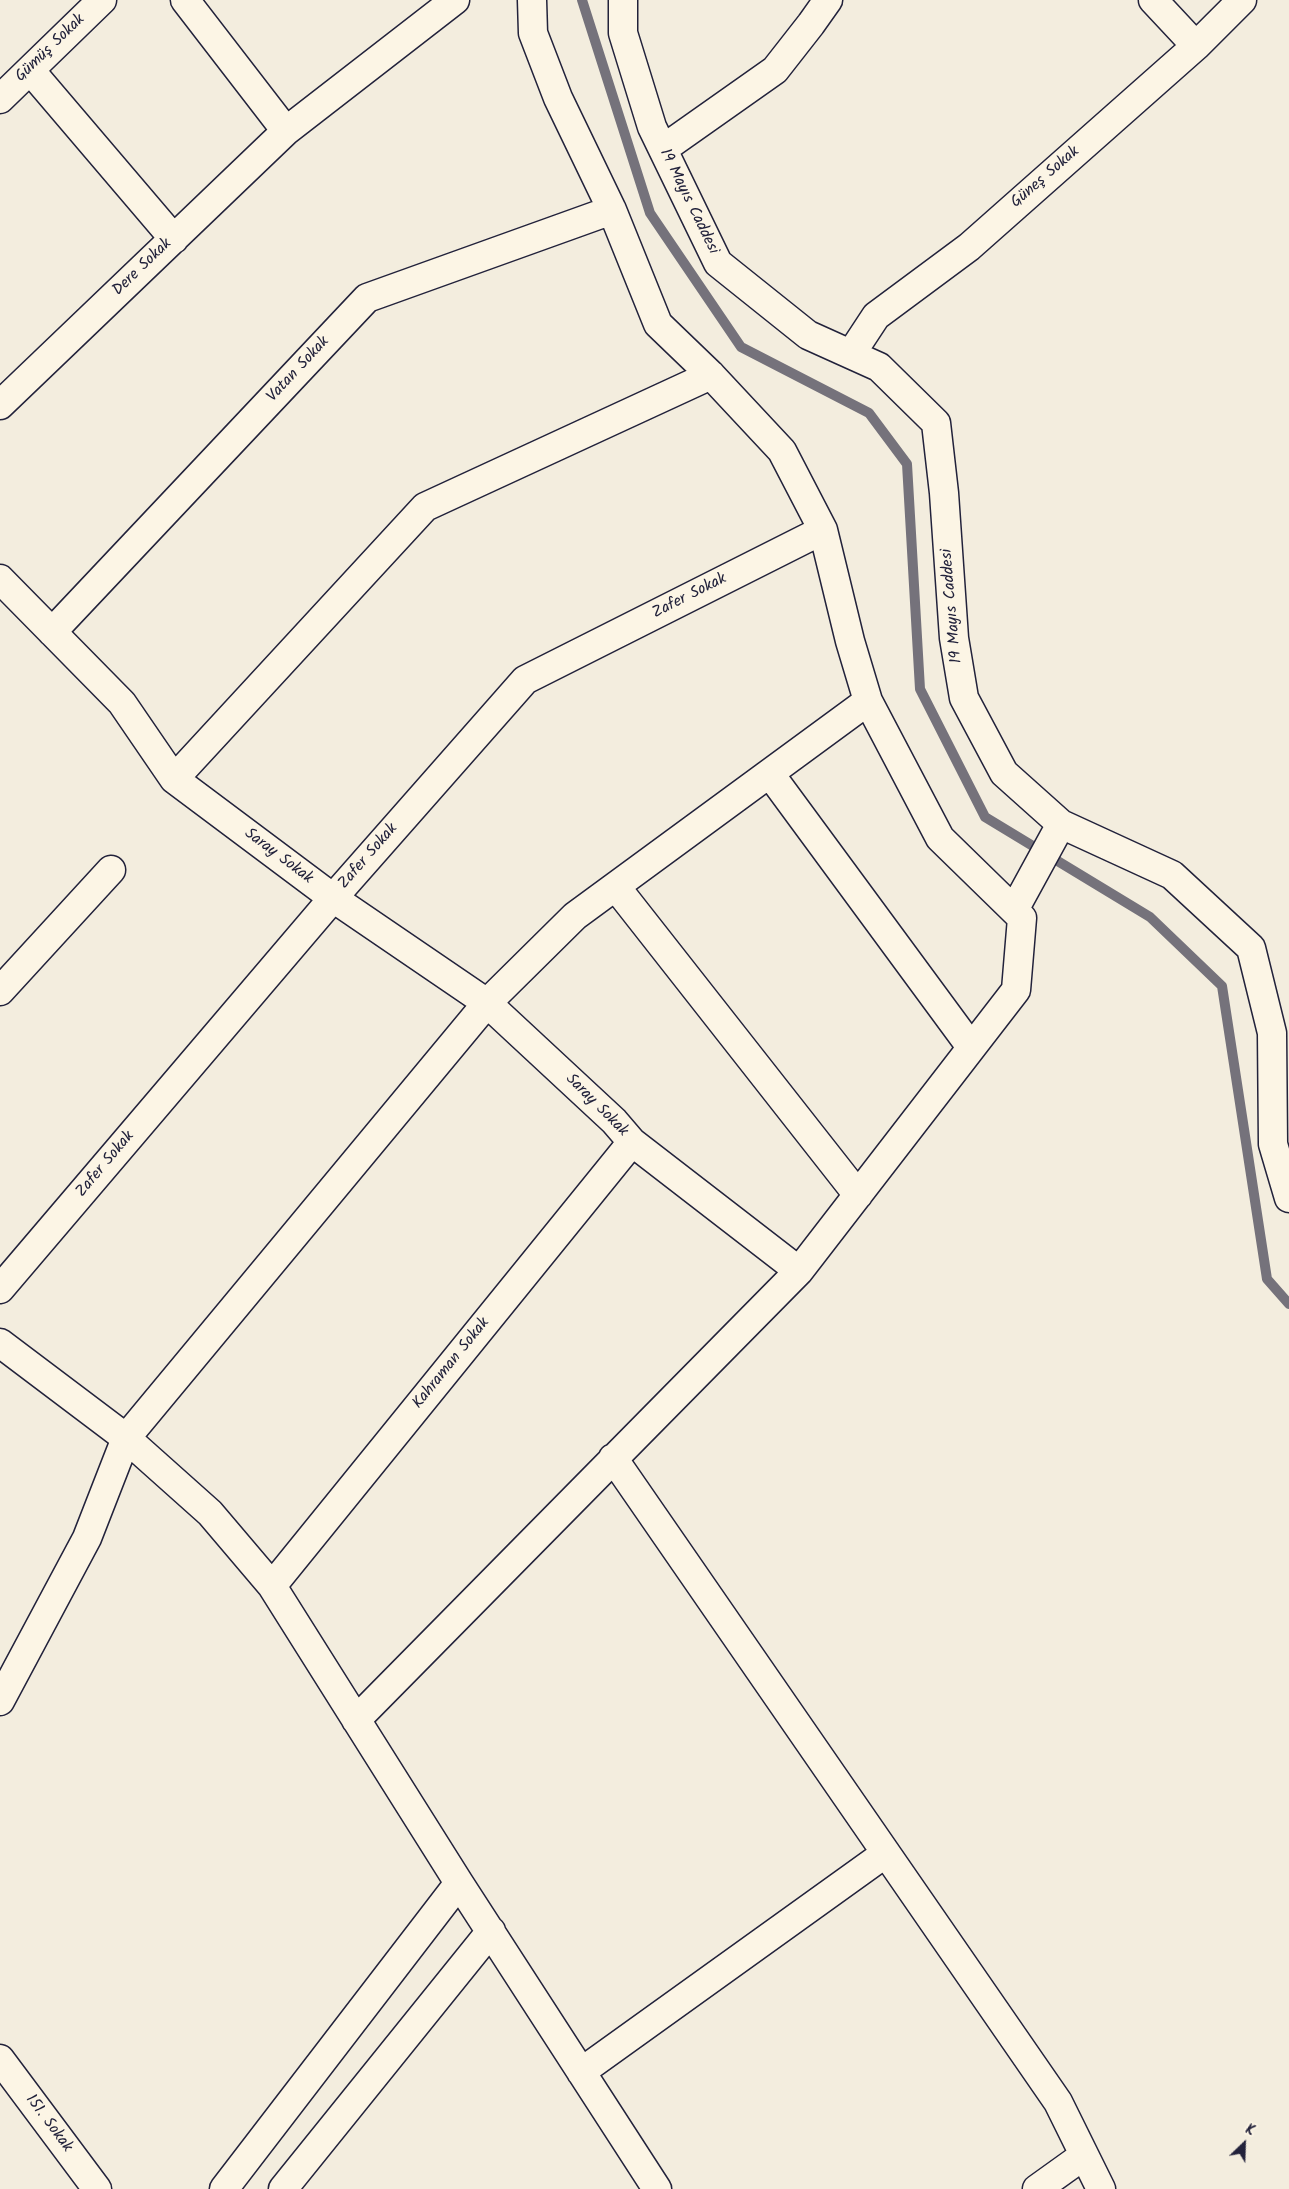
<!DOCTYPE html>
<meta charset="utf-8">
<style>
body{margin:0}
#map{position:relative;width:1289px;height:2189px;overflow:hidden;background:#f3edde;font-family:Kalam,sans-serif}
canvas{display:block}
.north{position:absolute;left:1219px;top:2119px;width:50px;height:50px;-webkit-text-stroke:4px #fcf5e5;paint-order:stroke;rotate:24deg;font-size:14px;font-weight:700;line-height:20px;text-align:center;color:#22223b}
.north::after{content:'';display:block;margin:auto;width:18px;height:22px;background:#22223b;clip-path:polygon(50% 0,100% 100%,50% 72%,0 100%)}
</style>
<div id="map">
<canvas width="1289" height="2189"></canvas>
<div class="north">K</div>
</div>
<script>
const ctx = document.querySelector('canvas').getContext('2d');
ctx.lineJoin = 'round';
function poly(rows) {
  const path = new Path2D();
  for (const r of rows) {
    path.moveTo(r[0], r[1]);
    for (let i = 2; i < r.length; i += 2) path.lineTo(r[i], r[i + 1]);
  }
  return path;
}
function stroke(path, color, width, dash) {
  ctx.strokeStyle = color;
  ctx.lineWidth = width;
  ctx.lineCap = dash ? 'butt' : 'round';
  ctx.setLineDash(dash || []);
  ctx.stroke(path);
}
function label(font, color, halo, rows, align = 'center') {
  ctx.font = font + ' Kalam,sans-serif';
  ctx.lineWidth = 4.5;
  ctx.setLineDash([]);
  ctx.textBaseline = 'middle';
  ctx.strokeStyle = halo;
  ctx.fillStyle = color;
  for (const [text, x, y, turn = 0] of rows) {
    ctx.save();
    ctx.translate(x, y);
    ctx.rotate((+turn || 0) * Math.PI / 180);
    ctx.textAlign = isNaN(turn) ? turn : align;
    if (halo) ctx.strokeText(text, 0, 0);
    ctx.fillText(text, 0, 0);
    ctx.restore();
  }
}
stroke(poly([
 [582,0,650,213,741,347,869,413,907,464,920,689,985,817,1150,917,1222,986,1267,1279,1289,1304]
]), '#75727b', 10);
const minor = poly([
 [185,0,286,131,455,0],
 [623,0,623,33,652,127,718,263,808,335,879,367,936,423,944,493,954,638,964,698,1004,773,1061,824,1172,875,1251,948,1272,1033,1273,1144,1289,1198],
 [1153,0,1196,46],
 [30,70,174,239],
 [0,99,102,0],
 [663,149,775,70,811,24,828,0],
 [851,354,876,316,969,247,1196,46,1242,0],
 [0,405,286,131],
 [0,579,122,703,174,779,333,898,487,1003,614,1121,632,1142,799,1271],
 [52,632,367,298,612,210],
 [770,774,971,1047],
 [174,779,425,507,711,375],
 [616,887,858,1195],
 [1014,910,1061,824],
 [0,991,111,870],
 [0,1289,333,898,525,680,823,530],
 [0,1343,126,1438,210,1513,272,1586,459,1883,657,2189],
 [613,1458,1058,2102,1101,2189],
 [272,1586,632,1142],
 [0,1701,87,1538,126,1438,487,1003,575,916,868,701],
 [356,1720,799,1271,1016,990,1022,918,940,838,868,701,850,641,823,530,782,451,711,375,658,324,612,210,558,98,533,33,532,0],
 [0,2059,97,2189],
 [581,2072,886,1853],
 [224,2189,459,1883],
 [283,2189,491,1931],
 [1037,2189,1083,2156]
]);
stroke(minor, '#22223b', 31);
stroke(minor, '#fcf5e5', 28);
label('16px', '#22223b', '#fcf5e5', [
 ["Gümüş Sokak",51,49,-44],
 ["Güneş Sokak",1046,178,-41],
 ["19 Mayıs Caddesi",688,202,64],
 ["Dere Sokak",143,268,-44],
 ["Vatan Sokak",299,370,-47],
 ["Zafer Sokak",690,597,-27],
 ["19 Mayıs Caddesi",953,606,-95],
 ["Saray Sokak",278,857,37],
 ["Zafer Sokak",369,857,-49],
 ["Saray Sokak",596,1106,45],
 ["Zafer Sokak",106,1165,-50],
 ["Kahraman Sokak",452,1364,-51],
 ["151. Sokak",48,2124,53]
]);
</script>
